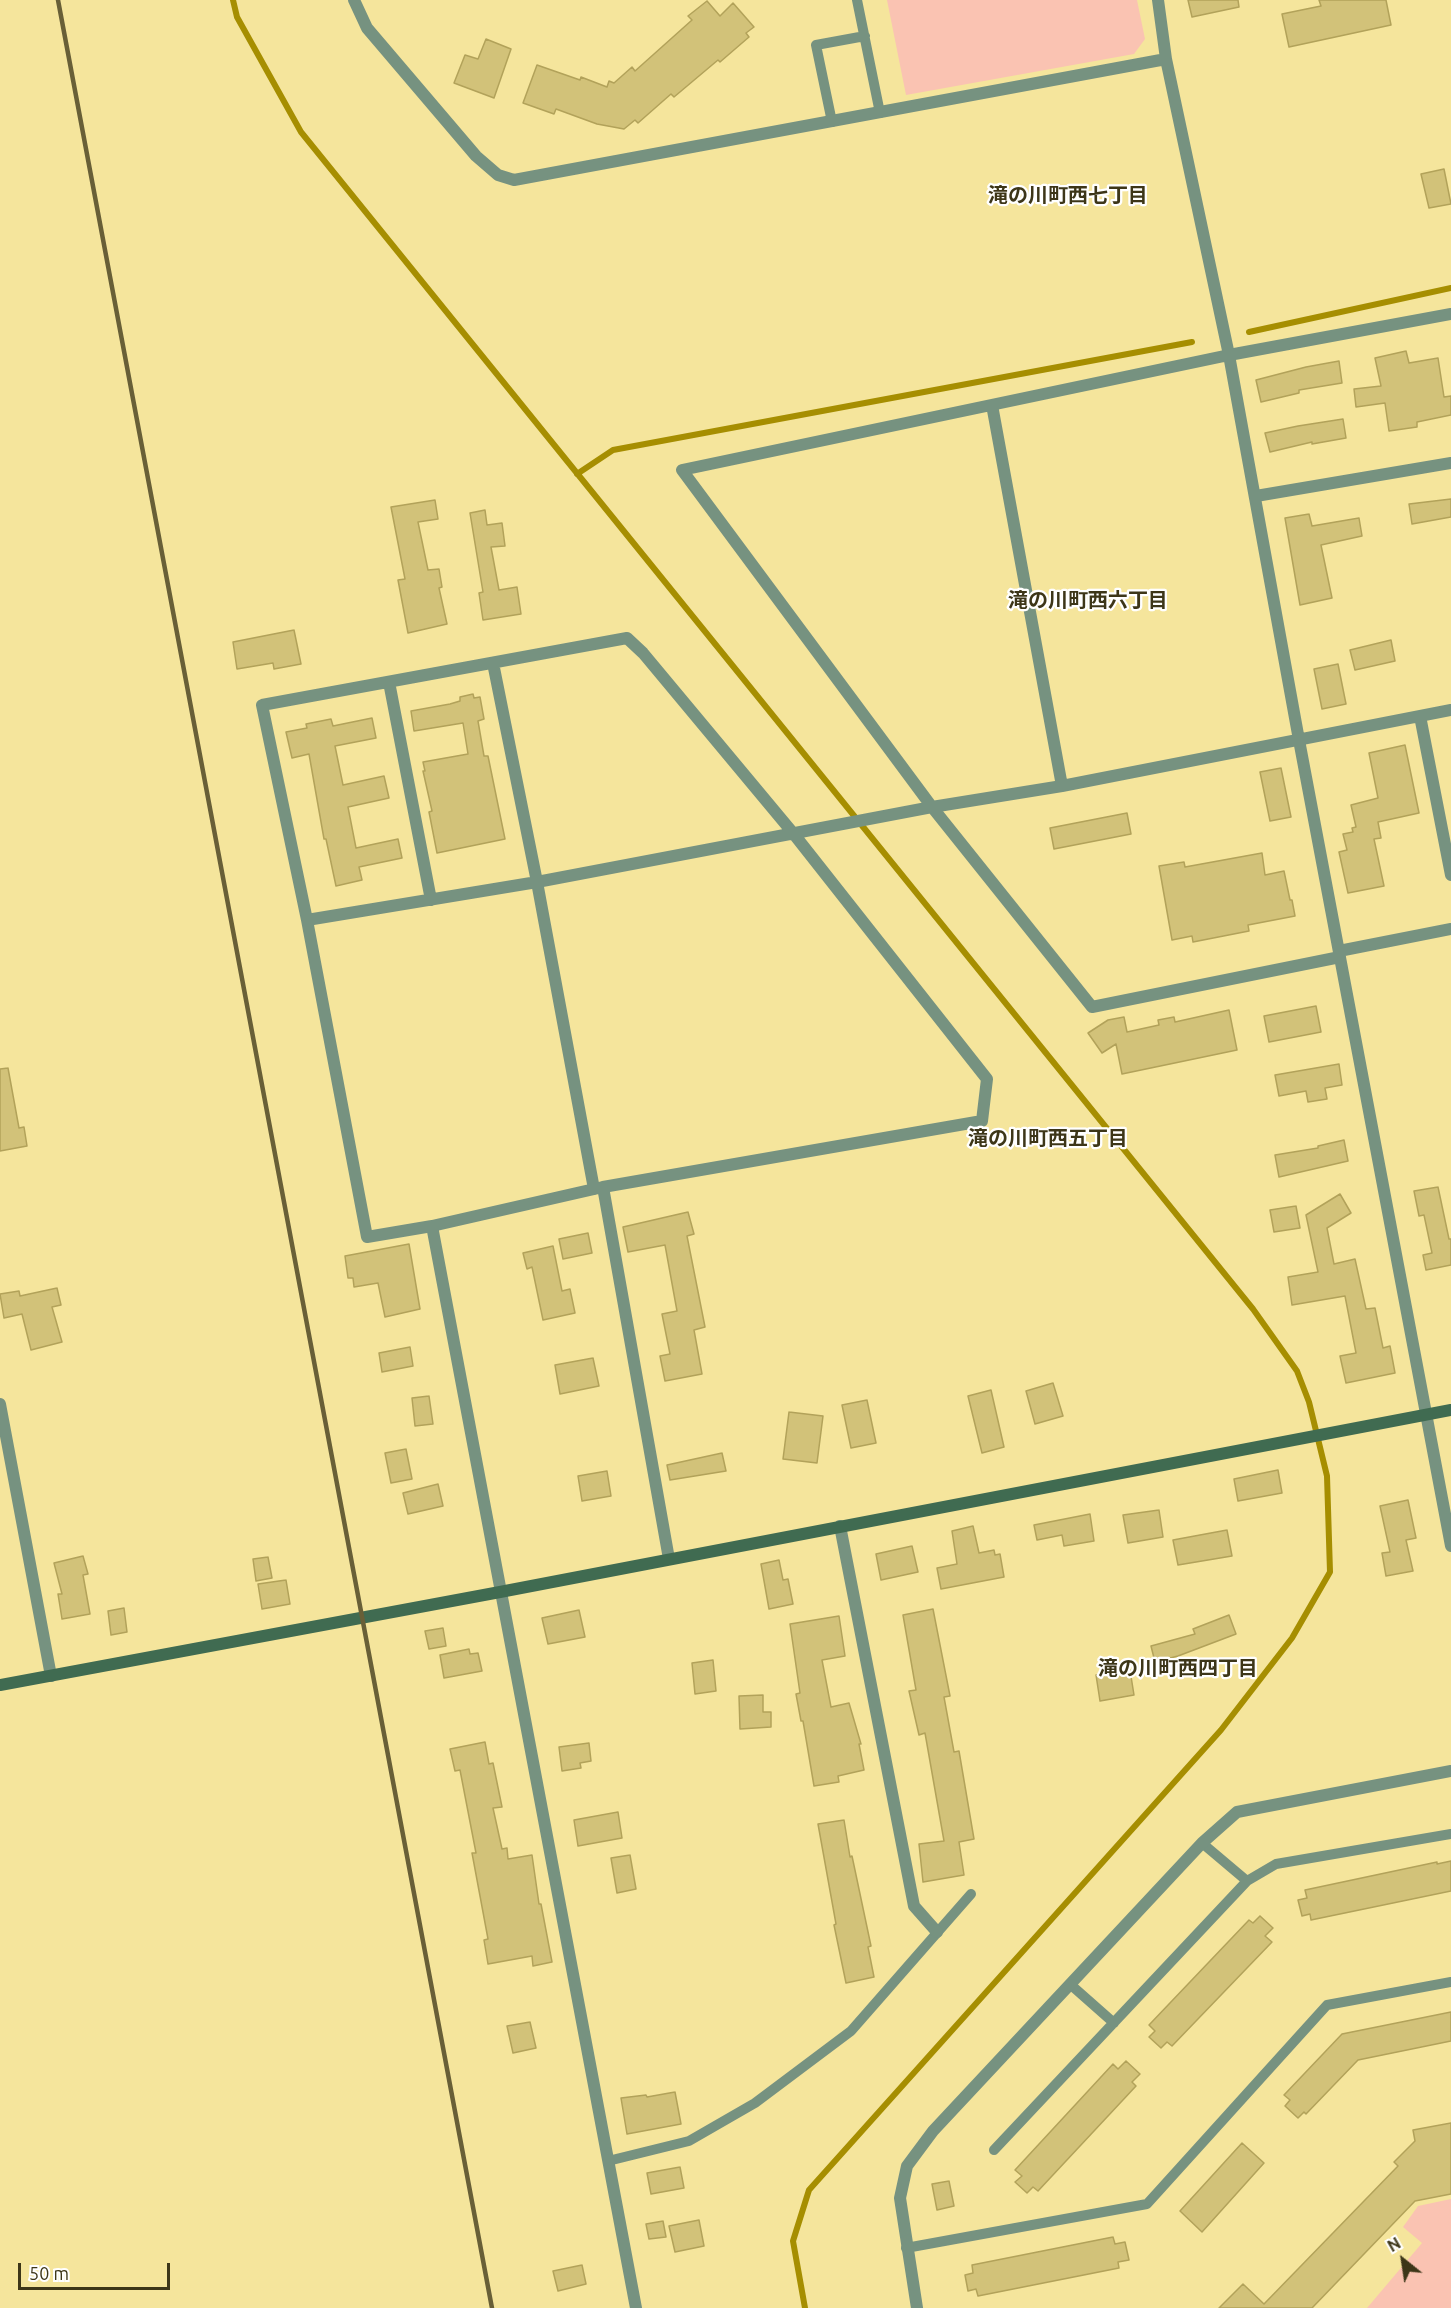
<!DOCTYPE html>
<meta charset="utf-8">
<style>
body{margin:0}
#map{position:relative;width:1451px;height:2308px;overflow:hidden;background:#f5e59c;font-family:Ubuntu,sans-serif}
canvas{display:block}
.north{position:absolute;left:1373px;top:2230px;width:60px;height:60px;-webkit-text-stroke:4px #fff;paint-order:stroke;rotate:330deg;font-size:16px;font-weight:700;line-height:24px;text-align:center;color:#3d3618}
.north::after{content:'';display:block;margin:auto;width:21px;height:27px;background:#3d3618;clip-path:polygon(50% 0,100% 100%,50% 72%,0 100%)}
.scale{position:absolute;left:18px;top:2263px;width:152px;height:27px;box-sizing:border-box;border:3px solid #3d3618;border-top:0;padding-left:8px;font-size:18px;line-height:21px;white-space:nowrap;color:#3d3618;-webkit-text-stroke:4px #fff;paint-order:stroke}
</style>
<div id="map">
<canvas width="1451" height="2308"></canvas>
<div class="north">N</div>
<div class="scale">50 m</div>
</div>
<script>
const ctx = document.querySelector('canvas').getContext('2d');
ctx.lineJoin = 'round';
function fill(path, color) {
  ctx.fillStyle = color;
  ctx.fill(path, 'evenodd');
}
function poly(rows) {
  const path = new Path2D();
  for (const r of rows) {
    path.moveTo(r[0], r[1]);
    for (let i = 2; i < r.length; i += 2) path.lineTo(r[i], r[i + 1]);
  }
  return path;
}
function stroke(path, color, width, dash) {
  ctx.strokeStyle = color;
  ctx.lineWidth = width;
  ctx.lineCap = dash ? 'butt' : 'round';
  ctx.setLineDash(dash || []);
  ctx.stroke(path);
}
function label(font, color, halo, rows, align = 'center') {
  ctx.font = font + ' Ubuntu,"Noto Sans JP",sans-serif';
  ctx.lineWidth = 4.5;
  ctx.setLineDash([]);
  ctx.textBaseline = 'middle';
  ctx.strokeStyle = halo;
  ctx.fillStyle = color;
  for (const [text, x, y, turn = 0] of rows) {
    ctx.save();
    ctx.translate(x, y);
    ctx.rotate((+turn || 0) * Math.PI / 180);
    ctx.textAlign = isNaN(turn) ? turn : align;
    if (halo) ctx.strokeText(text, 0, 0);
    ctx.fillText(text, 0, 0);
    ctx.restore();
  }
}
fill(poly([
 [887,0,1137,0,1145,39,1134,54,906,95],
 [1451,2199,1451,2308,1367,2308,1422,2243,1403,2227,1418,2206]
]), '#fac3b2');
stroke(poly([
 [233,0,237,17,301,132,1253,1309,1297,1371,1309,1402,1327,1476,1330,1572,1292,1638,1221,1730,809,2190,793,2241,805,2308],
 [1249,332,1451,288],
 [577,474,613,450,1192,342]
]), '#a68e01', 6);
const building = poly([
 [1188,0,1238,0,1239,7,1192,17,1188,0],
 [1319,0,1386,0,1391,25,1289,47,1282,14,1321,6,1319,0],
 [707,1,720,16,733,3,754,27,746,33,749,37,720,62,718,60,674,97,671,94,638,123,635,120,624,129,597,124,556,109,554,114,523,103,537,65,580,80,581,77,607,87,609,81,614,83,632,67,635,71,692,20,688,16,707,1],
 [486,39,511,49,494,98,454,83,465,55,478,59,486,39],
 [1444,169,1451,204,1429,208,1421,174,1444,169],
 [1406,351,1409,363,1438,358,1444,397,1451,396,1451,415,1417,422,1417,427,1389,431,1385,403,1356,407,1354,389,1381,386,1375,358,1406,351],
 [1339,361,1342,383,1299,390,1299,393,1261,402,1256,380,1306,367,1339,361],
 [1343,419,1346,438,1312,444,1312,442,1270,452,1265,433,1298,426,1343,419],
 [1451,499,1451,517,1412,524,1409,504,1451,499],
 [435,500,438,519,418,522,428,570,439,569,442,587,439,588,447,624,408,633,398,580,405,579,391,507,435,500],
 [485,510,487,525,502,523,505,546,491,547,499,590,517,587,521,614,483,620,479,593,483,592,470,513,485,510],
 [1309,514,1312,526,1359,518,1362,536,1321,545,1332,598,1300,605,1285,518,1309,514],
 [294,630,301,664,274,669,273,663,237,669,233,642,294,630],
 [1391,640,1395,661,1355,670,1350,650,1391,640],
 [1338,664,1346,704,1322,709,1314,669,1338,664],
 [473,694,474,698,480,697,484,719,478,721,484,756,488,756,505,839,437,853,429,812,432,811,423,771,425,771,423,762,468,754,463,723,414,731,411,711,450,704,460,701,460,697,473,694],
 [372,718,376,738,335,746,343,785,384,776,389,798,348,807,356,848,398,839,402,858,359,867,362,880,336,886,326,839,324,839,309,754,292,758,286,732,307,728,306,724,331,719,333,726,372,718],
 [1405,745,1419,813,1378,822,1381,838,1374,839,1384,886,1348,893,1339,852,1347,850,1343,834,1353,832,1352,828,1356,827,1351,805,1378,798,1369,753,1405,745],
 [1281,768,1291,817,1270,821,1260,772,1281,768],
 [1127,813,1131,834,1054,849,1050,828,1127,813],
 [1262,853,1265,875,1284,871,1290,900,1292,900,1295,916,1248,925,1249,931,1193,942,1192,936,1172,940,1159,866,1184,862,1185,867,1262,853],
 [1316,1006,1321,1032,1269,1042,1264,1016,1316,1006],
 [1229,1010,1237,1050,1122,1074,1116,1044,1102,1053,1088,1033,1108,1020,1124,1017,1127,1032,1159,1025,1158,1020,1174,1017,1175,1022,1229,1010],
 [1339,1064,1342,1085,1325,1088,1327,1099,1308,1102,1306,1091,1279,1096,1275,1075,1339,1064],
 [8,1068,19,1128,24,1127,27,1146,0,1151,0,1069,8,1068],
 [1344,1140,1348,1161,1279,1177,1275,1155,1318,1148,1318,1146,1344,1140],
 [1438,1187,1449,1239,1451,1239,1451,1265,1426,1270,1423,1255,1432,1253,1424,1215,1419,1216,1414,1191,1438,1187],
 [1340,1194,1351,1213,1327,1228,1334,1264,1355,1259,1366,1309,1375,1308,1383,1348,1390,1346,1395,1373,1346,1383,1340,1356,1356,1353,1345,1296,1292,1305,1288,1277,1318,1272,1306,1215,1340,1194],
 [1296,1206,1300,1228,1274,1232,1270,1210,1296,1206],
 [688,1212,694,1234,687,1236,705,1327,694,1330,702,1374,665,1381,660,1356,670,1354,662,1314,677,1311,665,1245,628,1252,623,1227,688,1212],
 [588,1233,592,1253,563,1259,559,1239,588,1233],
 [409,1244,420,1309,385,1317,378,1283,354,1287,353,1278,348,1278,345,1256,409,1244],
 [553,1246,562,1291,570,1289,575,1313,543,1320,532,1267,527,1269,523,1253,553,1246],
 [57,1288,61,1305,52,1307,62,1342,31,1350,22,1314,4,1318,0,1294,19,1291,20,1296,57,1288],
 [410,1347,413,1366,382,1372,379,1353,410,1347],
 [593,1358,599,1386,560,1394,555,1365,593,1358],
 [1053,1383,1063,1416,1035,1424,1026,1391,1053,1383],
 [991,1390,1004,1447,982,1453,968,1396,991,1390],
 [429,1396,433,1424,415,1426,412,1398,429,1396],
 [867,1400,876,1443,851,1448,842,1405,867,1400],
 [789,1412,823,1416,817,1463,783,1459,789,1412],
 [406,1449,412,1479,391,1483,385,1453,406,1449],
 [722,1453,726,1471,670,1480,667,1465,722,1453],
 [1278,1470,1282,1493,1238,1501,1234,1479,1278,1470],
 [607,1471,611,1496,582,1501,578,1476,607,1471],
 [438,1484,443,1506,408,1514,403,1493,438,1484],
 [1408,1500,1416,1538,1406,1540,1413,1571,1386,1576,1382,1553,1390,1552,1380,1506,1408,1500],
 [1159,1510,1163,1537,1128,1543,1123,1515,1159,1510],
 [1090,1514,1094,1541,1064,1546,1062,1535,1037,1540,1034,1525,1090,1514],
 [973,1526,979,1553,994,1550,995,1555,1000,1554,1004,1577,941,1589,937,1568,957,1564,952,1531,973,1526],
 [1227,1530,1232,1556,1178,1565,1173,1540,1227,1530],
 [912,1546,918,1572,881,1580,876,1554,912,1546],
 [83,1556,88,1574,83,1575,90,1614,62,1619,58,1594,62,1594,54,1563,83,1556],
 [268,1557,272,1578,256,1581,253,1559,268,1557],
 [779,1560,783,1580,788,1579,793,1604,769,1609,761,1564,779,1560],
 [286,1580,290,1604,262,1609,258,1584,286,1580],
 [124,1608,127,1632,111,1635,108,1611,124,1608],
 [933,1609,950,1696,944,1697,954,1752,959,1751,974,1839,959,1842,964,1875,923,1882,919,1844,944,1841,925,1733,919,1735,909,1691,916,1690,903,1615,933,1609],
 [579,1610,585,1637,548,1644,542,1618,579,1610],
 [1229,1615,1236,1634,1178,1656,1155,1662,1151,1646,1195,1634,1193,1629,1229,1615],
 [839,1616,845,1656,822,1660,831,1707,849,1703,861,1744,859,1744,864,1770,838,1776,839,1782,814,1786,803,1721,801,1721,796,1694,800,1693,790,1624,839,1616],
 [443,1628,446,1646,429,1649,425,1631,443,1628],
 [469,1649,470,1654,478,1653,482,1671,444,1678,440,1655,469,1649],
 [713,1660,716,1691,695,1694,692,1663,713,1660],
 [1130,1670,1134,1695,1100,1701,1096,1675,1130,1670],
 [763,1695,763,1712,771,1712,771,1727,740,1729,739,1696,763,1695],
 [485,1742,489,1764,493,1763,502,1807,493,1808,502,1849,507,1848,508,1859,532,1855,539,1904,541,1904,552,1962,533,1966,532,1956,488,1964,484,1940,488,1939,472,1853,476,1853,460,1770,455,1771,450,1749,485,1742],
 [589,1743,591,1761,580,1763,581,1768,562,1771,559,1747,589,1743],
 [618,1812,622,1838,578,1846,574,1820,618,1812],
 [844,1820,850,1857,852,1856,871,1946,868,1947,874,1977,846,1983,834,1925,836,1924,818,1824,844,1820],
 [630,1855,636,1889,617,1893,611,1858,630,1855],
 [1451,1861,1451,1891,1311,1920,1310,1914,1302,1916,1298,1900,1307,1898,1305,1890,1437,1862,1437,1864,1451,1861],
 [1260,1916,1273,1928,1265,1936,1272,1942,1172,2046,1167,2042,1161,2048,1149,2037,1155,2031,1149,2025,1249,1920,1253,1923,1260,1916],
 [1451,2012,1451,2041,1358,2060,1306,2114,1304,2112,1298,2118,1285,2106,1290,2100,1284,2095,1342,2034,1451,2012],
 [530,2022,536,2048,513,2053,507,2026,530,2022],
 [1126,2061,1140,2074,1132,2082,1136,2086,1038,2191,1033,2187,1027,2193,1015,2182,1022,2176,1015,2170,1113,2064,1118,2069,1126,2061],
 [675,2092,681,2124,627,2134,621,2098,646,2095,647,2097,675,2092],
 [1451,2123,1451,2194,1415,2201,1312,2308,1219,2308,1243,2284,1264,2304,1398,2166,1394,2162,1415,2141,1413,2130,1451,2123],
 [1242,2143,1264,2163,1202,2232,1180,2211,1242,2143],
 [680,2167,684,2188,651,2194,647,2173,680,2167],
 [949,2181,954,2206,937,2210,932,2184,949,2181],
 [699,2220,704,2246,675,2252,669,2226,699,2220],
 [663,2221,666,2237,649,2239,646,2224,663,2221],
 [1113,2237,1115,2244,1125,2242,1129,2260,1118,2262,1119,2268,978,2296,976,2289,968,2291,965,2275,973,2273,972,2265,1113,2237],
 [582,2265,586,2284,558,2291,553,2271,582,2265]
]);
fill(building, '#d2c279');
stroke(building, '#b2a25a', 1.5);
stroke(poly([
 [857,0,880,113],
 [832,122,816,45,865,36],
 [1202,1843,1247,1881],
 [1071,1985,1114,2023],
 [994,2150,1247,1881,1276,1864,1451,1834],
 [608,2161,689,2141,755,2103,851,2031,971,1894],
 [906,2248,1147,2204,1327,2005,1451,1982]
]), '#769280', 10);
stroke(poly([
 [354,0,367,28,476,156,498,175,514,180,1166,59],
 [1158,0,1166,59,1229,355,1299,740,1451,1546],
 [992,405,1062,786],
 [1256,496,1451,463],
 [627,638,643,653,793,833,987,1079,982,1121,603,1187,432,1226,367,1237,307,920,262,705,627,638],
 [493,663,537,882,594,1189],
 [389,682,431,900],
 [1420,716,1451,875],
 [307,920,537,882,932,807,1062,786,1451,710],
 [1339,951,1451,929],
 [1340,957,1092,1007,932,807,682,470,1229,355,1451,314],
 [603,1187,669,1559],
 [432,1226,636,2308],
 [0,1404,51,1676],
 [840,1526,914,1906,937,1932],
 [917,2308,900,2198,907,2166,933,2131,1202,1843,1237,1812,1451,1771]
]), '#769280', 12);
stroke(poly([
 [0,1685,500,1592,1451,1410]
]), '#406b51', 12);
stroke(poly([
 [58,0,492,2308]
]), '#685f37', 4.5);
label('bold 20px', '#3d3618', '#fff', [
 ["滝の川町西七丁目",1068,195],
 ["滝の川町西六丁目",1088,600],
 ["滝の川町西五丁目",1048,1138],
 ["滝の川町西四丁目",1178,1668]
]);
</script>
